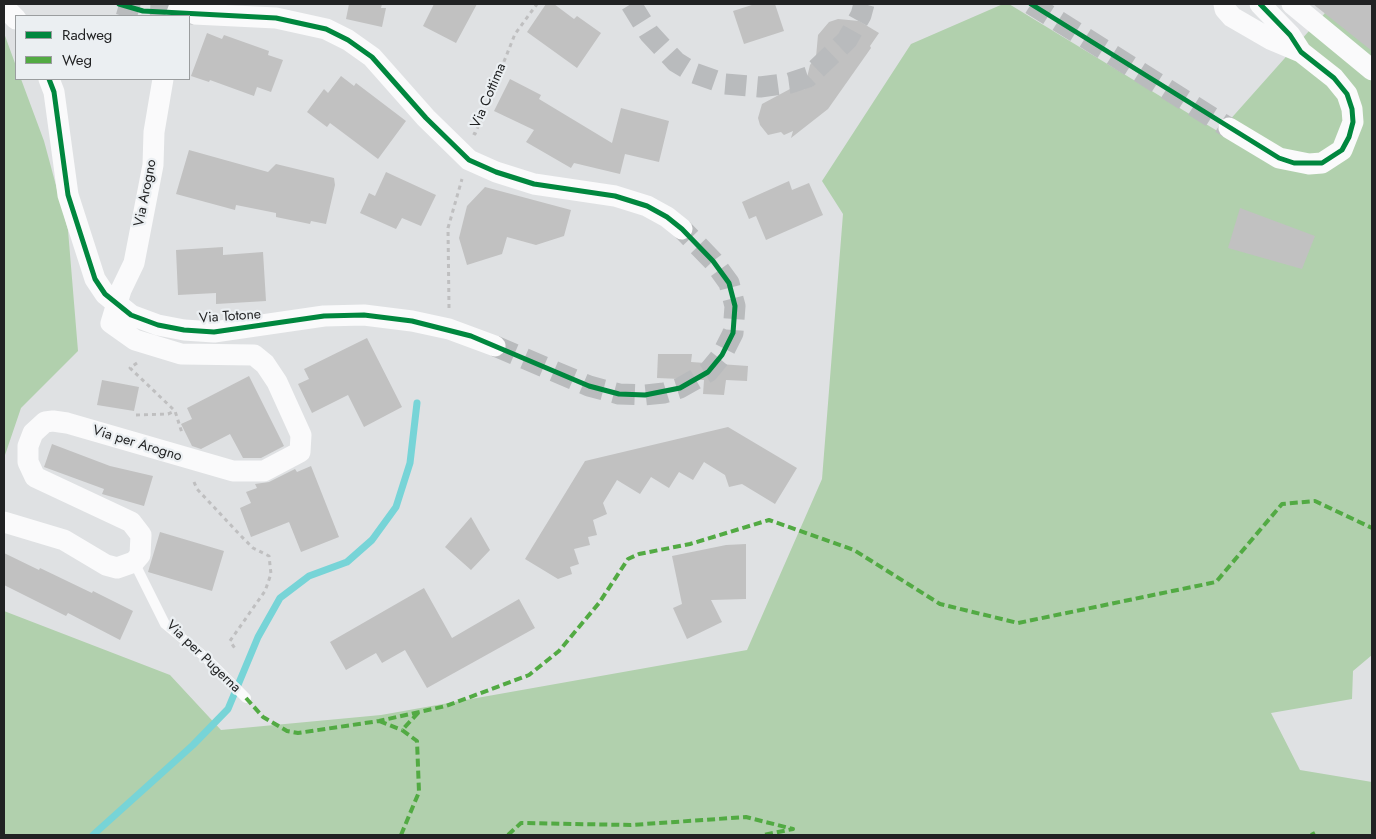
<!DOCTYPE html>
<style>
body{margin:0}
#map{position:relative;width:1376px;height:839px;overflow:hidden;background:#dfe1e3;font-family:Jost,sans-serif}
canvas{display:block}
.frame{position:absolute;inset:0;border:5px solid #212223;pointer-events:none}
.legend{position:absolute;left:15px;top:15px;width:175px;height:65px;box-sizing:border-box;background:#ebeff2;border:1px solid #9a9d9f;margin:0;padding:6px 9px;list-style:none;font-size:15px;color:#212223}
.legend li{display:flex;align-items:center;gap:10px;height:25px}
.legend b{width:25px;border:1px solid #9a9d9f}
</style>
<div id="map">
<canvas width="1376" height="839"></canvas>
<div class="frame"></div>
<ul class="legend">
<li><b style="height:6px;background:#00873e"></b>Radweg</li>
<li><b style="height:6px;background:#52aa43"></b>Weg</li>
</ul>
</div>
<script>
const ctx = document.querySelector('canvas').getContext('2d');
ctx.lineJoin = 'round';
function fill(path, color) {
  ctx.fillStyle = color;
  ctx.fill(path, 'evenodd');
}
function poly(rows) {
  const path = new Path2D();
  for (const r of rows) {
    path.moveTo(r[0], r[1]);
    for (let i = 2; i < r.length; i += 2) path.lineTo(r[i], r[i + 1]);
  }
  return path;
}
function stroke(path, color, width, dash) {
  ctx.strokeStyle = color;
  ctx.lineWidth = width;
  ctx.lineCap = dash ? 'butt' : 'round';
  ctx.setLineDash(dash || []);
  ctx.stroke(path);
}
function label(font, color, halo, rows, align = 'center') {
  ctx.font = font + ' Jost,sans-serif';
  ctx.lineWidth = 4.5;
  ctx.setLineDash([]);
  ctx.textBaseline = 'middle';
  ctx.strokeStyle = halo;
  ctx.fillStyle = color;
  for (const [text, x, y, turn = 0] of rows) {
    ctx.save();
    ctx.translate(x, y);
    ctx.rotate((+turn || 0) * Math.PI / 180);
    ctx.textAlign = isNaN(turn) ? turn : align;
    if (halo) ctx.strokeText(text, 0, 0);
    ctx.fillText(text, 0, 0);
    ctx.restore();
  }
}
fill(poly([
 [1003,4,1009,4,1219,132,1333,4,1372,4,1372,655,1353,671,1352,699,1271,713,1300,770,1372,782,1372,835,4,835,4,611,170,675,221,730,381,715,747,650,822,479,843,214,822,181,911,44],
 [4,33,16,66,16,79,21,79,44,141,68,230,78,351,21,408,4,458]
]), '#b1d0ad');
stroke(poly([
 [93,835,193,745,228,709,258,637,280,598,309,576,347,562,372,540,396,507,410,463,417,403]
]), '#77d4d7', 7);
fill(poly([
 [349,4,382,4,381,8,386,8,382,27,346,19],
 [434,4,477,4,456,43,423,26],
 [546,4,554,4,574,19,577,16,601,33,577,68,527,32],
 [755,4,775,4,784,31,744,44,733,11],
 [1313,4,1372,4,1372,51],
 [838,19,859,21,879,33,870,46,871,48,828,109,791,138,793,131,784,135,781,132,768,135,760,125,758,118,762,104,790,89,800,79,804,90,810,65,816,57,818,35,829,22],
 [207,33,222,39,224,35,269,51,268,55,283,60,271,92,257,87,254,96,210,80,209,82,191,76],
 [341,76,354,86,356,83,406,121,378,159,330,123,327,127,307,112,324,89,328,93],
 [510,79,541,95,539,99,612,143,621,108,669,121,659,162,625,154,620,174,574,163,571,168,526,142,534,130,494,111],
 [189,150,268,172,276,164,334,178,335,185,326,224,311,221,310,224,276,217,276,213,236,205,235,210,176,194],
 [386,172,436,195,421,226,402,218,396,229,360,213,369,193,375,196],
 [789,181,792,190,809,183,823,215,766,240,756,216,749,219,742,202],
 [485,187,571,210,564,236,536,245,507,237,502,254,467,265,459,238,467,206],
 [1240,208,1315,236,1302,269,1228,248],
 [223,247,223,255,263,252,266,301,216,304,216,293,178,295,176,250],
 [367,338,402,407,364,427,348,395,312,413,298,384,309,379,304,369],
 [658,354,692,354,691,362,748,366,747,381,726,380,724,395,703,394,704,380,657,378],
 [249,376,284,446,261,458,243,458,230,434,201,449,192,446,181,424,192,419,187,408],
 [102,380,139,387,134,411,97,405],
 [728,427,797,468,775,504,742,484,729,487,725,475,704,462,693,480,679,472,669,488,651,477,640,494,617,480,603,503,607,514,593,520,597,535,588,537,590,545,574,549,579,564,570,567,572,574,558,579,525,559,585,461],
 [52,444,110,466,153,476,144,506,102,494,104,489,44,467],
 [311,466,339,537,301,552,289,522,251,537,240,508,251,503,246,492,257,488,255,484,269,482,295,469,297,472],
 [471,517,490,550,471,570,445,547],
 [160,532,224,551,212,591,148,572],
 [746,544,746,599,711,600,722,622,687,639,673,608,682,604,672,556,726,545],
 [4,553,39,570,40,568,92,593,93,591,133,611,120,640,68,613,66,616,4,585],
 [424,588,452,638,519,599,535,628,427,688,405,650,382,663,376,653,346,670,330,642]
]), '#c1c1c1');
stroke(poly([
 [119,4,143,11,194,14],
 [631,4,649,33,676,62,694,73,725,84,760,87,790,83,808,77,847,40,861,15,864,4],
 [1031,4,1229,128],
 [495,346,589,386,619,394,645,395,664,393,680,388,708,372,722,355,733,333,735,306,729,283,713,261,682,229]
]), '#b9bbbd', 21, [21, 11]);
stroke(poly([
 [473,133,475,134,515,34,537,4],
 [449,308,448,228,462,179],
 [137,363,130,368,175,411,182,433],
 [136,415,168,414,175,411],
 [194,482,197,489,241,536,253,548,269,556,271,574,265,591,230,641,236,650]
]), '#bfbfc0', 3, [4, 4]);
stroke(poly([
 [134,562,165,624,205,657,246,698]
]), '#fafafb', 10);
stroke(poly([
 [1224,4,1225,9,1232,17,1270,39,1301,52],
 [1292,4,1372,70],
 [4,7,16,19],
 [194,14,276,18,326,29,348,40,372,57,426,118,469,160,496,172,534,184,615,196,647,206,667,217,682,229],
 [176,16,179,8],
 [49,79,54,92,68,195,95,279,105,294,131,315,158,325,184,330,214,332,324,316,364,315,412,321,449,329,495,346],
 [1229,128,1279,158,1309,164,1322,163,1342,150,1353,122,1352,109,1347,94,1334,78,1301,52,1290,35,1260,4],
 [4,522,64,540,106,565,117,568,134,562,140,555,141,535,131,522,35,477,28,462,28,446,33,433,45,422,53,421,67,423,233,471,264,471,300,452,301,435,277,382,265,364,254,355,181,354,135,340,111,323,121,290,134,263,153,165,154,132,163,79]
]), '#fafafb', 21);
stroke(poly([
 [246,698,263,717,287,731,298,733,379,721,446,706,529,675,559,651,599,603,628,559,639,554,690,544,769,520,854,550,940,604,1018,623,1216,582,1282,504,1315,501,1372,528],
 [379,721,402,730],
 [401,835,419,792,417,741,402,730,419,712],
 [508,835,521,823,631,825,746,817,793,829,763,835],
 [1311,835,1315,833]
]), '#52aa43', 4, [8, 4]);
stroke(poly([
 [1031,4,1279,158,1294,163,1322,163,1342,150,1349,137,1353,122,1352,109,1347,94,1334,78,1301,52,1290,35,1260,4],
 [49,79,54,92,68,195,95,279,105,294,131,315,158,325,184,330,214,332,324,316,364,315,412,321,471,336,589,386,619,394,645,395,680,388,708,372,722,355,733,333,735,306,729,283,713,261,682,229,667,217,647,206,615,196,534,184,496,172,469,160,426,118,372,57,348,40,326,29,276,18,143,11,119,4]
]), '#00873e', 5);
label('14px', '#212223', '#ebeff2', [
 ["Via Cottima",489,96,-67],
 ["Via Arogno",146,193,-79],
 ["Via Totone",230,317,-4],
 ["Via per Arogno",137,444,17],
 ["Via per Pugerna",203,657,44]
]);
</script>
